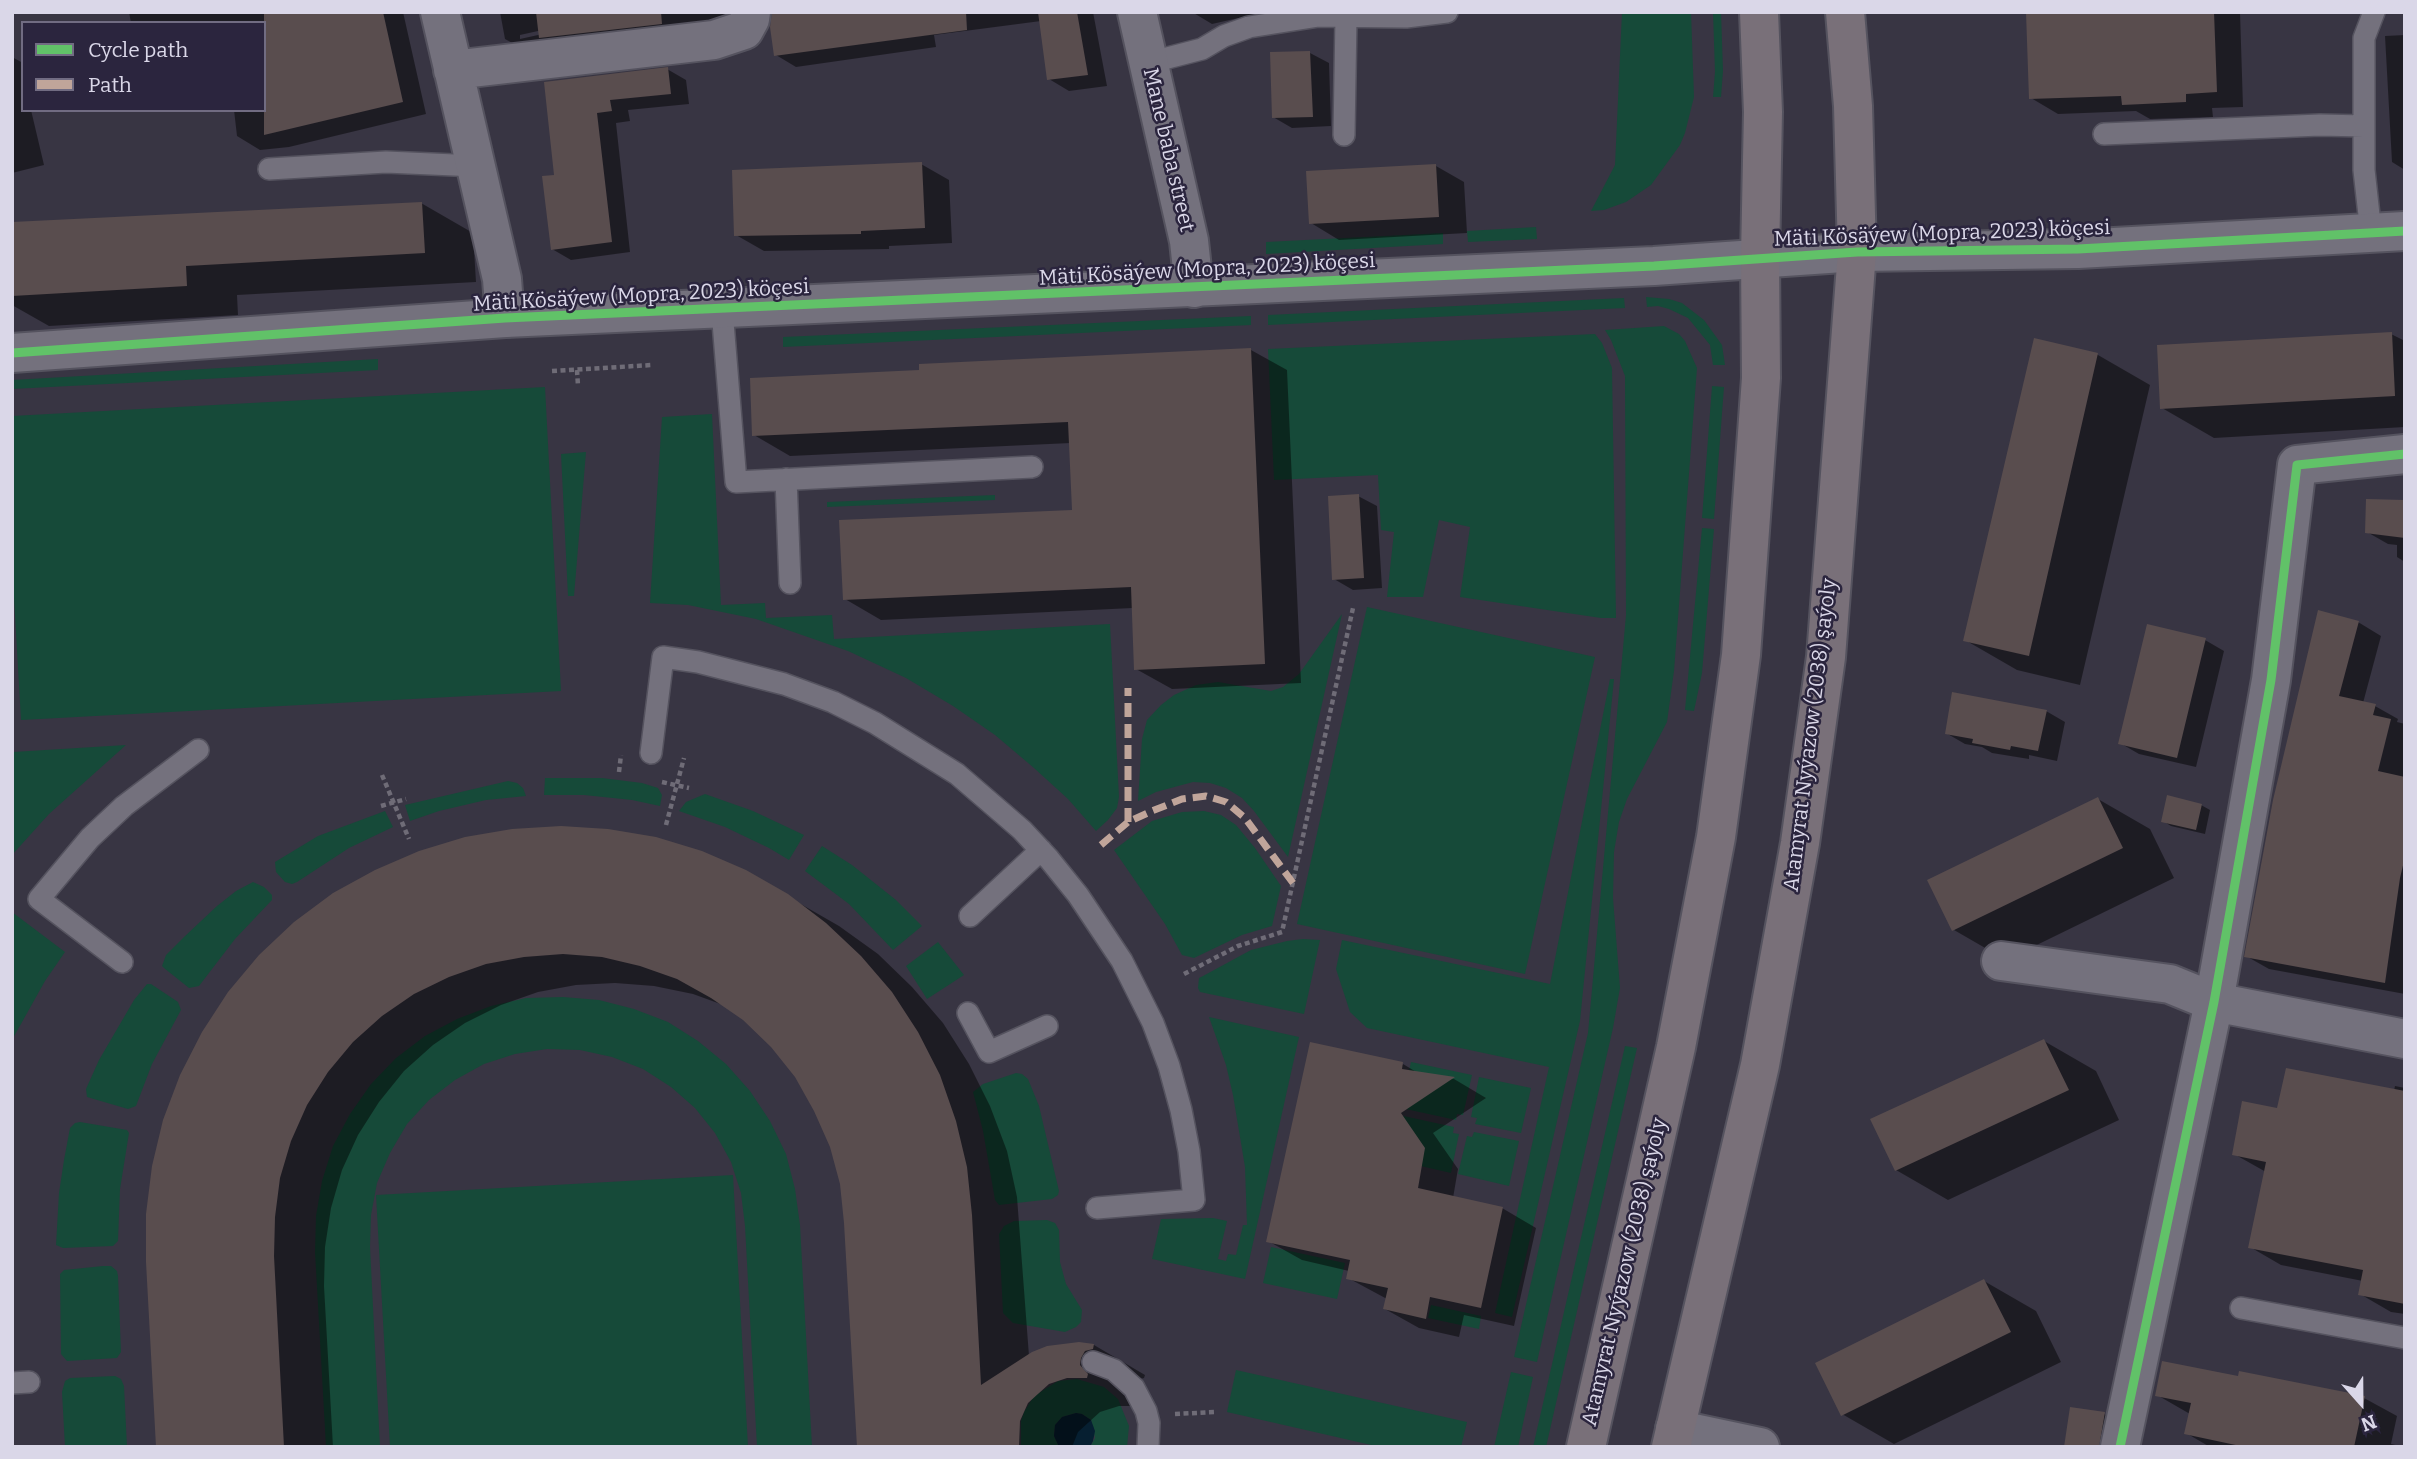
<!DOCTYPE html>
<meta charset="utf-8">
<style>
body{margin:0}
#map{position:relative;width:2417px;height:1459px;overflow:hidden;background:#383543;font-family:Bitter,serif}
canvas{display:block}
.frame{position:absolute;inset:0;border:14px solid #dad7e8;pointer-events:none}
.legend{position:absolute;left:21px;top:21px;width:245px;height:91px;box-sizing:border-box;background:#2b253e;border:2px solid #716c82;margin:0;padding:9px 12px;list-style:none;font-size:21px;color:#dad7e8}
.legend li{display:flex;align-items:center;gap:14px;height:35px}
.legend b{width:35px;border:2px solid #716c82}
.north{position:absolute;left:2326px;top:1368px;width:70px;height:70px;-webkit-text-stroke:5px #2b253e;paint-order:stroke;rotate:159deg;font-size:19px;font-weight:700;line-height:28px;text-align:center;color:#dad7e8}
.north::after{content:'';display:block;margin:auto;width:24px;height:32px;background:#dad7e8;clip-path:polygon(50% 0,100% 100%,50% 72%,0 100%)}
</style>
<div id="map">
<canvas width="2417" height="1459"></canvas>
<div class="frame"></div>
<ul class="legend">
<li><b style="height:9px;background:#61c268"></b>Cycle path</li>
<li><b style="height:9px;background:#c0a59a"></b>Path</li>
</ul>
<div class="north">N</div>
</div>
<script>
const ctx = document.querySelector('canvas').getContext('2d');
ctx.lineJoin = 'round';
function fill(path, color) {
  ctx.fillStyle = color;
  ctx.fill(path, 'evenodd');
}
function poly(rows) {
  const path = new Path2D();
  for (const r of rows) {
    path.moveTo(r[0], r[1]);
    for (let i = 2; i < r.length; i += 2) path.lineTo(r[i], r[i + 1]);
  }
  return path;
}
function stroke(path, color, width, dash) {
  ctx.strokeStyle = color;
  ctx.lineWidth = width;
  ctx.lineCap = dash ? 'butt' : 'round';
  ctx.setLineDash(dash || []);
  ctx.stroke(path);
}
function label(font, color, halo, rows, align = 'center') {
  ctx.font = font + ' Bitter,serif';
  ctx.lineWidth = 5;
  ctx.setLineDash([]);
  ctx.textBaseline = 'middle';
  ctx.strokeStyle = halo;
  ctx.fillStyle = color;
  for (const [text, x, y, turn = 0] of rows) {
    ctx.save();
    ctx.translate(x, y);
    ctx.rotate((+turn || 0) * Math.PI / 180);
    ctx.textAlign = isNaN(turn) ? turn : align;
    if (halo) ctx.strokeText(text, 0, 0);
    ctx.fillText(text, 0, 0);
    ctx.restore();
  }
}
fill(poly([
 [1622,12,1691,12,1694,97,1685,133,1680,145,1651,185,1626,202,1604,210,1591,211,1615,165],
 [1713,12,1721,12,1723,71,1721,97,1713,97,1715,72],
 [1536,227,1537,239,1468,242,1467,231],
 [1443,233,1443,244,1266,254,1266,242],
 [1646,297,1669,299,1682,303,1704,320,1722,345,1725,365,1713,365,1710,345,1688,318,1669,309,1658,306,1647,307],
 [1624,298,1625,308,1268,325,1268,315],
 [1251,316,1251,325,783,347,783,337],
 [1664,326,1679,334,1685,341,1697,368,1674,671,1667,722,1627,799,1619,822,1614,852,1613,898,1620,988,1613,1028,1537,1362,1514,1357,1588,1033,1626,615,1625,376,1611,340,1605,330],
 [1595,334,1602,343,1612,368,1616,618,1601,618,1460,597,1470,527,1439,520,1423,597,1387,597,1394,532,1381,530,1378,475,1274,480,1268,349],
 [378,359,378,370,12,389,12,380],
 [1712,386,1724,387,1714,519,1702,518],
 [545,387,561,691,21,720,12,563,12,416],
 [712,414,721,605,765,603,766,618,832,615,834,639,1110,624,1119,797,1117,808,1108,820,1096,831,1068,799,1034,768,995,735,953,706,906,678,848,651,756,619,688,605,650,603,662,417],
 [586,452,574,596,568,596,561,454],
 [995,495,995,500,827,507,827,502],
 [1702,528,1714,529,1702,673,1694,711,1685,710],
 [1367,607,1595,657,1525,974,1297,924],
 [1342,614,1288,857,1254,811,1242,798,1226,788,1210,783,1193,782,1156,792,1138,801,1142,739,1147,720,1161,705,1174,695,1196,685,1218,682,1271,691,1283,687,1299,674],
 [1610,679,1614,679,1580,1021,1512,1317,1495,1313,1549,1067,1367,1028,1350,1012,1336,969,1342,940,1550,984],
 [12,738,13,752,126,745,49,814,12,855],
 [545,778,602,778,642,783,658,788,662,795,660,806,632,800,584,795,544,795],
 [508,781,517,783,523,788,526,796,486,800,439,811,410,821,405,805],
 [705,794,753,811,804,835,789,860,769,848,725,827,679,811,686,802],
 [385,811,393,827,349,848,297,882,292,884,285,882,276,872,275,862,318,836],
 [1204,811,1221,815,1236,825,1255,848,1281,886,1272,926,1242,935,1194,958,1182,955,1165,924,1114,850,1152,821,1182,812],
 [822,846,852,865,896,900,922,926,893,950,849,904,805,871],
 [253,882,264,887,272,895,272,900,235,939,199,986,189,988,164,968,162,966,166,955,184,937,217,906,236,891],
 [12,912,65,952,45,981,12,1040],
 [1303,939,1320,940,1304,1014,1200,992,1198,988,1199,978,1203,976,1251,950,1287,941],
 [938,942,964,975,927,999,906,966],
 [147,984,151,984,178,1002,181,1010,152,1064,136,1106,128,1109,87,1097,86,1089,99,1060,134,1000],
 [563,997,599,1000,634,1009,668,1022,698,1041,726,1064,750,1091,770,1121,786,1154,795,1189,800,1225,812,1447,757,1447,745,1226,741,1193,731,1162,715,1133,695,1108,671,1087,643,1069,612,1057,580,1050,547,1049,515,1054,484,1064,455,1080,429,1100,407,1124,390,1153,377,1183,371,1215,370,1247,380,1447,326,1447,315,1252,316,1216,322,1181,333,1146,350,1114,371,1084,396,1058,425,1036,457,1019,491,1006,526,998],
 [1209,1017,1299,1037,1245,1279,1152,1259,1161,1219,1213,1218,1227,1221,1218,1259,1226,1261,1228,1254,1236,1255,1243,1225,1247,1225,1245,1167,1233,1095,1226,1065],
 [1625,1046,1637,1048,1546,1447,1533,1447],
 [1411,1062,1472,1075,1463,1115,1457,1114,1456,1120,1401,1108],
 [1016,1073,1022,1074,1028,1079,1039,1106,1059,1191,1058,1195,1052,1199,999,1205,995,1200,983,1131,973,1092,983,1084],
 [1479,1077,1531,1088,1521,1133,1475,1124,1477,1118,1471,1117],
 [1399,1115,1454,1127,1453,1133,1459,1134,1451,1173,1390,1159],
 [80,1122,127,1130,129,1133,120,1189,118,1241,113,1246,63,1248,56,1245,59,1193,64,1160,70,1128,75,1123],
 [1474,1132,1519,1141,1509,1186,1458,1174,1467,1136,1472,1137],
 [733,1175,748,1447,390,1447,376,1195],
 [1047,1220,1055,1223,1059,1230,1060,1262,1066,1284,1082,1310,1081,1322,1076,1327,1065,1332,1013,1323,1003,1313,999,1234,1004,1226,1014,1221],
 [1271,1247,1345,1263,1337,1299,1263,1283],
 [103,1266,111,1266,117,1271,118,1276,121,1352,117,1358,67,1361,61,1354,60,1274,64,1270],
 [1431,1305,1481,1316,1479,1329,1428,1318],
 [1236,1370,1467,1422,1461,1447,1380,1447,1227,1412],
 [1511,1372,1533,1377,1518,1447,1494,1447],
 [115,1376,121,1379,124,1386,127,1447,65,1447,62,1392,65,1381,70,1378],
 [1077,1379,1104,1387,1118,1399,1129,1426,1127,1447,1090,1447,1095,1438,1091,1420,1082,1414,1076,1413,1062,1417,1055,1425,1054,1436,1059,1447,1021,1447,1021,1421,1024,1412,1034,1396,1058,1381]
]), '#164a39');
fill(poly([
 [1076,1413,1082,1414,1091,1420,1095,1431,1093,1441,1090,1447,1059,1447,1054,1436,1055,1425,1062,1417]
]), '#061f31');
fill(poly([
 [129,12,403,12,426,114,289,147,260,150,237,136,234,110,264,110,264,23,131,23],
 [500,12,752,12,749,22,525,50,505,39],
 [547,29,547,33,520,39,520,35],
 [774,12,1093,12,1107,86,1069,91,1049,79,1041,21,934,35,936,47,796,67,776,55],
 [1192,12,1265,12,1212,24],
 [2028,12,2240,12,2243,107,2212,108,2213,117,2150,119,2136,111,2058,114,2031,98],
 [2405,35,2405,170,2392,162,2385,36],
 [1310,53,1329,63,1331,126,1292,128,1273,117],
 [12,57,23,63,23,110,31,110,44,165,12,173],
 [667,69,686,80,689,104,628,110,630,121,616,123,630,252,571,260,552,249,556,176,546,83],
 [921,164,949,180,952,243,889,246,889,249,764,251,736,235],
 [1436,166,1464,182,1467,233,1339,240,1311,223],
 [421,203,473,233,476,282,237,295,238,315,49,326,12,305,12,224],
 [2391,334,2405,341,2405,427,2214,438,2162,408],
 [2035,340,2098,355,2150,385,2080,685,2017,670,1965,640],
 [1251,350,1287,370,1301,683,1172,689,1136,669,1133,608,881,620,845,599,1074,511,1071,443,790,456,754,435,921,372],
 [1358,496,1377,506,1382,588,1353,590,1334,579],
 [2405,501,2405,562,2397,557,2397,545,2388,544,2367,532],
 [2358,622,2381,636,2363,703,2375,706,2398,719,2397,722,2405,724,2405,994,2269,969,2246,956],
 [2205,640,2224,651,2196,767,2139,754,2120,743],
 [2046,711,2065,722,2057,761,2029,755,2029,759,1992,753,1982,747,1965,744,1946,733],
 [2098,799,2150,829,2174,878,2006,960,1954,930],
 [2201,805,2210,810,2205,834,2171,826,2163,821],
 [745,872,839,926,878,954,912,987,943,1023,969,1064,990,1106,1007,1151,1017,1197,1029,1356,1079,1343,1094,1345,1145,1375,1144,1378,1136,1380,1138,1406,1119,1406,1100,1412,1078,1432,1072,1447,858,1447,846,1222,841,1184,831,1146,816,1110,796,1076,772,1046,744,1019,726,1006,693,994,654,986,615,983,576,985,538,992,501,1005,465,1023,433,1045,404,1071,379,1102,358,1135,342,1170,331,1208,325,1247,324,1286,333,1447,158,1447,203,1033],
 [2044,1041,2096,1071,2119,1120,1948,1200,1896,1170],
 [1403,1064,1418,1073,1454,1079,1486,1098,1433,1133,1458,1169,1453,1198,1502,1208,1536,1228,1514,1326,1464,1315,1459,1337,1419,1328,1385,1309,1387,1299,1348,1278,1349,1271,1302,1260,1268,1241],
 [2395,1086,2405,1088,2405,1314,2391,1312,2360,1294,2363,1281,2281,1265,2250,1247,2266,1172,2234,1154,2279,1110,2394,1091],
 [1984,1281,2036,1311,2061,1362,1894,1444,1842,1414],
 [2239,1378,2364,1398,2397,1416,2391,1444,2404,1447,2210,1447,2186,1433,2190,1414,2157,1395],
 [2104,1414,2123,1424,2119,1447,2066,1447]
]), '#0007');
fill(poly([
 [264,12,383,12,403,102,264,135],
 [536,12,661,12,662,24,539,38],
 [772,12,966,12,967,30,774,56,770,27],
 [1038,12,1077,12,1088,75,1047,80],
 [2026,12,2214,12,2217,92,2186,94,2186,102,2122,105,2121,96,2029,99],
 [1310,51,1313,117,1272,118,1270,52],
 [668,67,671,94,610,100,612,111,597,113,612,242,551,250,542,176,554,175,544,82],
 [922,162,925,228,861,231,861,234,734,236,732,170],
 [1436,164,1439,217,1309,224,1306,171],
 [422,202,425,253,186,266,187,286,12,296,12,222],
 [2392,332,2395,396,2160,409,2157,345],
 [2034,338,2098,353,2029,656,1963,641],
 [1251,348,1265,664,1134,670,1131,587,843,600,839,520,1072,510,1068,422,752,436,750,378,919,370,919,364],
 [1359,494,1364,578,1332,580,1328,496],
 [2366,499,2405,500,2405,538,2365,533],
 [2318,610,2359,621,2339,696,2376,704,2373,715,2391,719,2378,771,2405,777,2405,857,2400,878,2385,983,2244,957,2273,800],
 [2147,624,2206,638,2177,758,2118,744],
 [1952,692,2047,710,2038,751,2011,746,2010,750,1972,743,1973,739,1945,734],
 [2167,795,2202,804,2196,830,2161,822],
 [2098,797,2123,848,1952,931,1927,880],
 [561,826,608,829,656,837,702,851,746,870,788,894,826,923,861,956,892,992,918,1032,940,1075,956,1121,967,1167,972,1215,981,1385,1032,1352,1047,1346,1079,1342,1094,1344,1093,1349,1085,1351,1081,1358,1080,1365,1088,1374,1087,1378,1067,1378,1049,1384,1028,1403,1020,1421,1019,1447,857,1447,844,1223,840,1184,830,1147,814,1111,795,1077,771,1047,743,1020,711,998,677,979,640,966,602,957,563,954,524,957,486,964,449,977,414,994,382,1016,353,1042,328,1072,307,1105,291,1141,280,1178,275,1217,274,1256,284,1447,156,1447,146,1262,146,1214,152,1166,163,1120,180,1075,202,1032,228,992,259,955,294,922,333,893,375,870,419,851,465,837,512,829],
 [2044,1039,2069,1090,1895,1171,1870,1119],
 [1310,1042,1403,1062,1402,1069,1455,1077,1401,1113,1425,1148,1418,1188,1503,1207,1481,1308,1430,1297,1426,1319,1383,1309,1388,1288,1346,1279,1350,1260,1266,1242],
 [2286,1068,2405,1091,2405,1304,2358,1295,2363,1270,2248,1248,2266,1162,2232,1155,2242,1101,2277,1108],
 [1984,1279,2011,1332,1841,1416,1815,1363],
 [2162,1361,2238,1376,2239,1371,2365,1396,2354,1447,2245,1447,2184,1434,2191,1403,2155,1396],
 [2070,1407,2105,1412,2099,1447,2064,1447]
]), '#594d4e');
const service = poly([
 [1148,63,1202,49,1224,36,1249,27,1319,16,1406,17,1447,12],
 [2104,134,2320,125,2364,126],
 [1344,135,1346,17],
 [269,169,386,162,477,166],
 [2371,233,2364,170,2364,38,2374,12],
 [722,310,736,482,1032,467],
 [786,479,790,583],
 [651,753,663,657,698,662,784,684,833,702,875,723,957,774,1022,830,1049,859,1078,895,1122,961,1153,1023,1169,1066,1181,1110,1189,1151,1194,1200,1097,1208],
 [970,916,1041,850],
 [122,962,39,899,90,838,124,806,198,750],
 [968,1013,989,1052,1047,1026],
 [2241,1308,2405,1338],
 [1093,1362,1114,1370,1134,1388,1146,1411,1149,1423,1148,1447],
 [12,1383,29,1382]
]);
const minor = poly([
 [440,12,502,279,505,318],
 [1137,12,1189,241,1194,288],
 [453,70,714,40,744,30,750,19,751,12],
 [2001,961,2170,984,2214,1002,2405,1039],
 [1675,1429,1760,1447],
 [2120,1447,2214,1002,2271,680,2297,465,2405,454]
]);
const tertiary = poly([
 [12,353,505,318,1654,266,1857,252,2078,249,2405,231]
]);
const primary = poly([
 [1586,1447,1676,1047,1716,837,1741,655,1761,378,1760,257,1763,112,1759,12],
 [1671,1447,1760,1065,1800,843,1826,657,1857,252,1853,106,1845,12]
]);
stroke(service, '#55535f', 24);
stroke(minor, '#55535f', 42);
stroke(tertiary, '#55535f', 42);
stroke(primary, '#55535f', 42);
stroke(poly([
 [577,370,578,386],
 [552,371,652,365],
 [619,772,621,755],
 [382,775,409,839],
 [662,782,689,788],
 [381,806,406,799],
 [666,825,684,758],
 [1184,974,1238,946,1282,932,1353,608],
 [1175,1414,1216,1412]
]), '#6f6c77', 4.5, [5, 3.5]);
stroke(service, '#74717d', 21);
stroke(minor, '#74717d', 38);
stroke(tertiary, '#74717d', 38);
stroke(primary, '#797079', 38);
stroke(poly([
 [1128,822,1128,688],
 [1101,845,1128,822,1152,811,1182,799,1206,796,1226,802,1245,818,1293,883]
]), '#c0a59a', 7, [14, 7]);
stroke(poly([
 [12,353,505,318,1654,266,1857,252,2078,249,2405,231],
 [2120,1447,2214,1002,2271,680,2297,465,2405,454]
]), '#61c268', 9);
label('21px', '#dad7e8', '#2b253e', [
 ["Mane baba street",1168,150,77],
 ["Mäti Kösäýew (Mopra, 2023) köçesi",1942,234,-2],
 ["Mäti Kösäýew (Mopra, 2023) köçesi",1207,270,-3],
 ["Mäti Kösäýew (Mopra, 2023) köçesi",641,296,-3],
 ["Atamyrat Nyýazow (2038) şaýoly",1811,735,-83],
 ["Atamyrat Nyýazow (2038) şaýoly",1625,1272,-77]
]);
</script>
